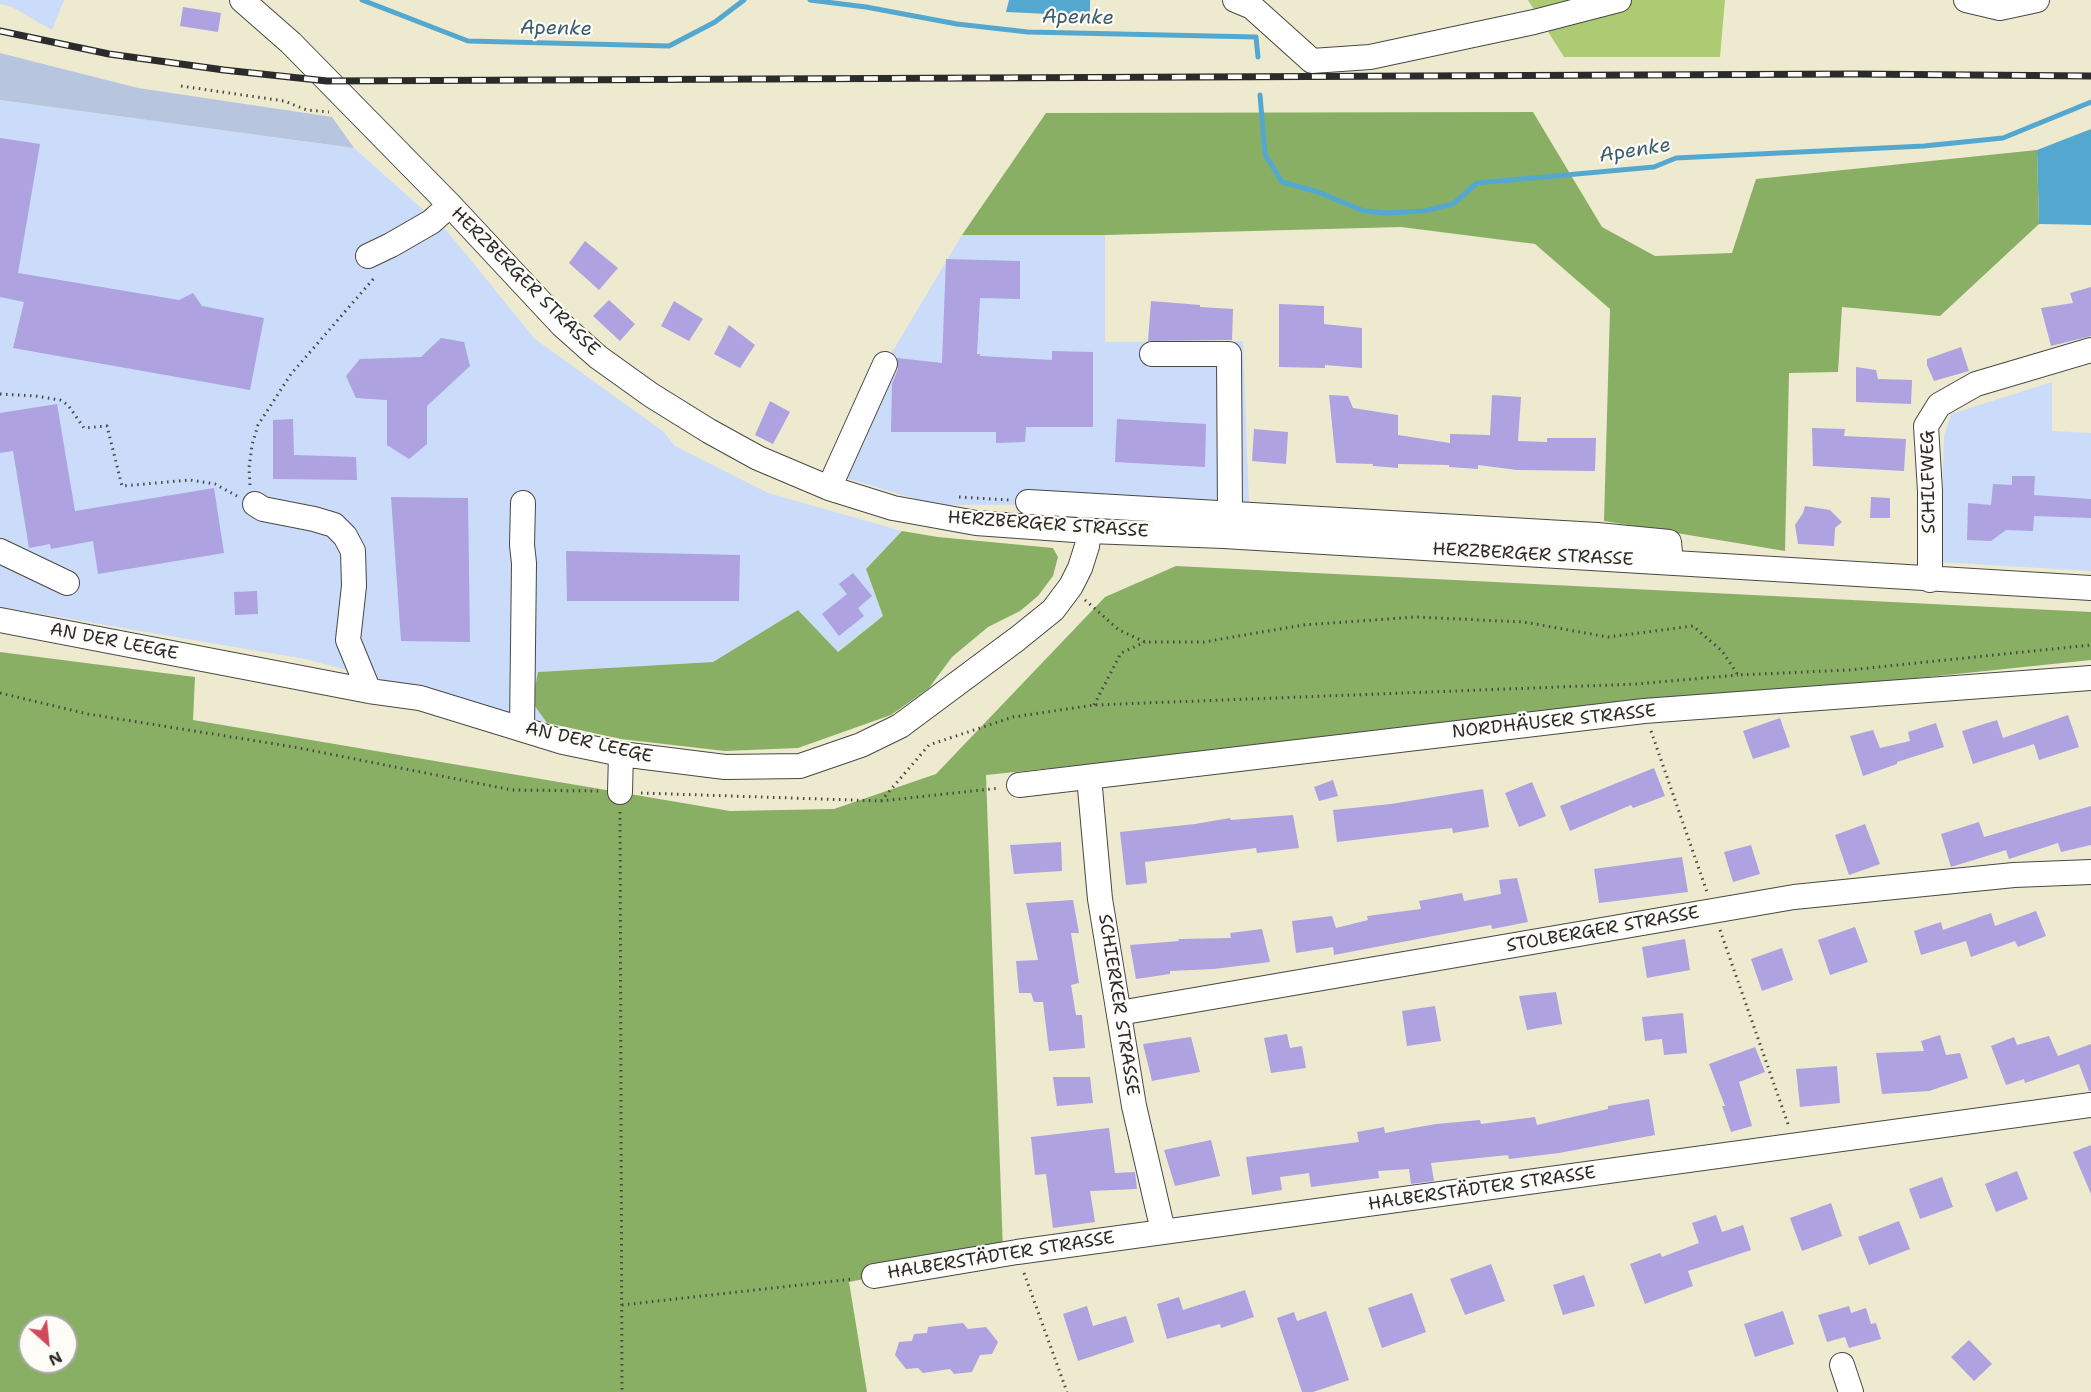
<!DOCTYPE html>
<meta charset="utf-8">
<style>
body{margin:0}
#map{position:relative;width:2091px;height:1392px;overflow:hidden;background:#eeead0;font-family:"Shantell Sans",sans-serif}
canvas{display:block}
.north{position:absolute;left:18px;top:1314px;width:60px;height:60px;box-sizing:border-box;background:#fdfcf7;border:2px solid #a9a8a5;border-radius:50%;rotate:153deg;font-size:16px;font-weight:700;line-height:24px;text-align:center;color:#2b2b2b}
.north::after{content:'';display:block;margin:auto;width:21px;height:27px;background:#d1495b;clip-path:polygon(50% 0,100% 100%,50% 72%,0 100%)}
</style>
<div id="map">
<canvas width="2091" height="1392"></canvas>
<div class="north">N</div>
</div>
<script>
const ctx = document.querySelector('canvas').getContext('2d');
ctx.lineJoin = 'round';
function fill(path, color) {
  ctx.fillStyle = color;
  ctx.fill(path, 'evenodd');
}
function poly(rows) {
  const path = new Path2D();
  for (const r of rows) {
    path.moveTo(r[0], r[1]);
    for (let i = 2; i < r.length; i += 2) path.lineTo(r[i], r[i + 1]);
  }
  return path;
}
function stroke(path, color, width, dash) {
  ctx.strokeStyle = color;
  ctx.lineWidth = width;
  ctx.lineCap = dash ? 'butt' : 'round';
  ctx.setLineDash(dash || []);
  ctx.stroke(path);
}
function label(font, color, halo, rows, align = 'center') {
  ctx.font = font + ' "Shantell Sans",sans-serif';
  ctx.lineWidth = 4.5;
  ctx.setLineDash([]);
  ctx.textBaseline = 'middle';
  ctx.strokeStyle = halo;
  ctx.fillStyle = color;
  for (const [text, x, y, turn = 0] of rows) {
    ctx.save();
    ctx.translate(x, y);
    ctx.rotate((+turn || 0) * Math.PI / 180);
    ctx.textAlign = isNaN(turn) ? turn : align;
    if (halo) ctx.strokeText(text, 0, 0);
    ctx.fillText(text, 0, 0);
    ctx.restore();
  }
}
fill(poly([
 [0,0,64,0,52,30,12,7,0,4],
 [0,100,354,148,447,231,535,339,664,432,675,446,768,493,902,531,866,569,883,616,837,652,798,610,713,662,538,672,533,702,547,723,305,659,0,607],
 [962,235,1105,235,1105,342,1243,341,1249,504,936,505,835,475,885,364],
 [2052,382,2052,431,2091,433,2091,571,1940,562,1944,436,1951,414]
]), '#cadcf9');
fill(poly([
 [0,53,138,88,332,117,354,148,0,100]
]), '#b7c5de');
fill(poly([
 [1528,0,1725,0,1720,57,1564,57]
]), '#accb73');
fill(poly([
 [1533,112,1602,227,1655,256,1732,253,1756,179,2037,150,2039,224,1940,316,1842,307,1838,372,1789,373,1785,551,1604,521,1610,309,1535,244,1401,227,1105,235,962,235,1046,113],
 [902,531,938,537,1053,548,1058,557,1053,576,1038,596,1020,611,988,627,952,657,929,688,891,715,798,748,725,751,621,739,547,723,532,702,538,672,713,662,798,610,838,652,883,616,866,569],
 [1176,566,2091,612,2091,660,986,775,1003,1251,849,1282,867,1392,0,1392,0,652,195,677,193,720,730,811,834,809,936,774,1105,597],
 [30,1326,66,1326,66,1362,30,1362]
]), '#89af65');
fill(poly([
 [1009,0,1090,0,1090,16,1006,12],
 [2091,129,2091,225,2039,224,2037,150]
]), '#54a8d0');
stroke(poly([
 [362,0,468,41,669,46,715,22,744,0],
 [810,0,866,7,957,24,1028,32,1256,37,1258,57],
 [1260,95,1265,154,1282,182,1318,192,1364,211,1387,213,1424,211,1453,204,1477,183,1654,167,1676,158,1924,146,2003,138,2091,102]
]), '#54a8d0', 5);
fill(poly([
 [183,7,221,13,218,32,180,26],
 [0,138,40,144,18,273,179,300,193,293,202,306,264,318,250,390,13,348,24,302,0,297],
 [585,241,618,268,599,290,569,263],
 [946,259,1020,261,1020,299,980,298,977,354,980,354,980,356,1052,360,1052,351,1093,352,1093,427,1026,427,1025,442,996,443,996,432,891,432,892,384,898,369,897,358,942,363],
 [2091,287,2091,336,2051,346,2041,308,2073,303,2070,293],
 [609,300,635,324,620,341,593,316],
 [674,301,703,319,689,341,661,326],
 [1151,301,1200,305,1200,307,1233,309,1232,340,1148,341],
 [1279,304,1324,306,1324,324,1362,328,1362,368,1325,365,1325,368,1279,367],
 [729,325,755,345,740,368,714,354],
 [441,338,464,342,470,366,427,406,427,444,409,459,387,445,387,400,356,398,346,376,360,359,421,357],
 [1961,347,1969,371,1934,381,1927,365,1927,359],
 [1856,367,1876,370,1878,379,1912,380,1911,404,1856,402],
 [1329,395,1348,396,1353,408,1398,415,1398,435,1450,443,1450,434,1490,435,1492,395,1521,397,1518,441,1547,442,1547,438,1596,438,1595,471,1517,470,1478,465,1478,469,1449,467,1449,465,1398,464,1398,468,1373,466,1373,464,1336,463],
 [770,401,790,412,773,444,755,435],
 [57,404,75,511,214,488,224,553,98,574,93,541,51,549,50,544,29,548,13,451,0,453,0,413],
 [293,419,294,455,356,457,357,480,273,479,273,420],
 [1117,419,1206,424,1205,467,1115,462],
 [1812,428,1845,429,1844,436,1906,439,1904,471,1813,466],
 [1254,429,1288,432,1286,464,1252,461],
 [2012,476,2035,476,2034,495,2091,499,2091,518,2034,516,2033,531,2006,530,1991,541,1967,540,1968,503,1991,505,1993,484,2012,485],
 [391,497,468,498,470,642,401,641],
 [1871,497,1890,498,1890,518,1870,518],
 [1805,506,1830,510,1842,522,1835,528,1834,546,1798,544,1795,525,1803,513],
 [566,551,740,555,739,601,567,601],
 [853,573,872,596,858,608,864,616,839,636,822,614,847,594,839,584],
 [257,591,258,614,235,615,234,592],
 [2068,715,2079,747,2039,760,2034,744,1973,764,1962,731,1997,720,2003,738],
 [1780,718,1790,747,1753,759,1743,731],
 [1936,723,1944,747,1897,762,1897,764,1863,776,1850,736,1873,730,1880,748,1910,741,1908,732],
 [1654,768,1665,796,1633,808,1631,805,1570,831,1560,806],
 [1333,780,1338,796,1319,801,1314,787],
 [1532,782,1546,816,1519,827,1505,793],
 [1483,789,1489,827,1453,833,1452,828,1337,842,1333,810,1391,804],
 [2091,806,2091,845,2061,852,2058,843,2009,859,2006,850,1951,867,1941,834,1979,822,1984,837],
 [1293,815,1299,848,1257,853,1256,848,1145,862,1147,883,1126,885,1120,832,1195,824,1230,818,1231,820],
 [1865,824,1880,864,1849,875,1835,835],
 [1061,842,1062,871,1014,874,1010,845],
 [1751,845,1760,874,1733,882,1724,852],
 [1682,857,1688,892,1599,903,1594,869],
 [1517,878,1528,922,1492,929,1491,925,1334,955,1333,947,1296,953,1292,921,1332,916,1336,928,1368,920,1367,916,1421,909,1419,901,1462,893,1464,901,1501,894,1499,880],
 [1073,900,1079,933,1071,933,1079,983,1071,985,1076,1015,1082,1015,1085,1048,1049,1051,1043,1002,1034,1002,1031,993,1019,993,1016,961,1038,960,1026,903],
 [2036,911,2046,936,2018,947,2015,941,1971,957,1966,941,1921,955,1914,931,1941,922,1943,930,1991,913,1995,926],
 [1855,927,1868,962,1830,975,1818,940],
 [1262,929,1270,962,1214,969,1170,971,1170,974,1136,979,1130,945,1179,941,1178,939,1231,938,1230,933],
 [1685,939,1690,970,1647,978,1642,947],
 [1782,948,1793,980,1762,991,1751,959],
 [1556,992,1562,1024,1527,1030,1519,996],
 [1435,1006,1441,1041,1407,1046,1402,1011],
 [1683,1013,1687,1053,1664,1055,1662,1039,1645,1041,1642,1017],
 [1287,1034,1290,1048,1302,1046,1306,1068,1271,1073,1264,1038],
 [1940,1035,1946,1055,1960,1053,1968,1078,1929,1091,1882,1094,1876,1053,1924,1051,1921,1041],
 [2049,1036,2058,1056,2091,1044,2091,1091,2089,1091,2079,1064,2025,1083,2024,1079,2006,1085,1991,1046,2014,1037,2017,1045],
 [1191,1037,1200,1072,1152,1081,1143,1044],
 [1755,1047,1765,1072,1739,1082,1752,1126,1731,1132,1722,1106,1725,1106,1709,1064],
 [1837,1066,1840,1103,1800,1107,1796,1069],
 [1053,1077,1090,1077,1093,1103,1057,1106],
 [1649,1099,1655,1135,1559,1153,1509,1159,1508,1155,1431,1163,1434,1181,1411,1184,1409,1169,1378,1171,1379,1178,1311,1187,1309,1173,1295,1175,1280,1177,1282,1190,1252,1195,1246,1157,1359,1142,1357,1132,1384,1127,1385,1133,1436,1124,1480,1120,1481,1124,1535,1117,1537,1125,1608,1109,1608,1106],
 [1109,1128,1115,1173,1135,1172,1137,1189,1090,1191,1095,1222,1053,1228,1046,1174,1035,1175,1031,1137],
 [1211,1140,1220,1176,1175,1186,1164,1150],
 [2091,1145,2091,1194,2073,1152],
 [2017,1171,2028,1199,1996,1212,1985,1184],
 [1942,1177,1953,1207,1920,1219,1909,1189],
 [1831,1203,1842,1236,1802,1251,1790,1218],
 [1716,1215,1722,1232,1743,1225,1751,1250,1688,1271,1693,1286,1645,1304,1630,1264,1660,1253,1662,1257,1699,1243,1692,1223],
 [1899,1221,1910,1249,1869,1265,1858,1237],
 [1491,1264,1505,1301,1465,1315,1450,1279],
 [1584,1275,1595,1306,1563,1315,1553,1285],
 [1245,1290,1254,1317,1221,1328,1220,1324,1167,1339,1157,1304,1179,1297,1183,1310],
 [1412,1293,1426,1332,1382,1348,1368,1308],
 [1087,1306,1093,1326,1126,1316,1134,1342,1078,1361,1063,1314],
 [1849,1306,1851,1313,1866,1308,1871,1324,1876,1323,1881,1339,1849,1348,1845,1337,1827,1342,1818,1315],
 [1326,1311,1349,1380,1313,1392,1302,1392,1277,1318,1294,1312,1297,1321],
 [1783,1311,1794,1344,1755,1357,1744,1324],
 [963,1323,968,1329,986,1327,998,1342,992,1354,980,1355,972,1372,954,1374,950,1369,923,1373,918,1368,906,1369,895,1355,899,1342,912,1341,914,1334,927,1333,928,1327],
 [1969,1340,1992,1364,1974,1381,1951,1357]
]), '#aea2e0');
const minor = poly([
 [242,0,291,43,450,205,562,325,598,357,651,395,709,431,758,458,829,488,893,508,976,523,1089,531,1224,536,2091,588],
 [1235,0,1252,7,1312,61,1370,57,1534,22,1619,0],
 [1966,0,2000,8,2037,0],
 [368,256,391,245,431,222,450,205],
 [1152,354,1229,354,1230,514],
 [829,488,885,364],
 [1028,502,1597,535,1669,542,1671,563],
 [255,504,263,509,314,519,334,525,345,536,353,551,354,586,348,640,369,691],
 [0,551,67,583],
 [1930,580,1930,491,1926,426,1939,405,1976,384,2091,350],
 [0,620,369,691,420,698,563,742,621,754,725,767,800,766,861,745,900,726,1017,639,1053,610,1071,586,1080,568,1087,546,1089,531],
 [522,729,524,563,522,545,523,503],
 [1089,777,1100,899,1134,1106,1163,1231],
 [1019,785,1644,711,2091,678],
 [620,792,621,754],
 [1119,1013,1794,897,2014,875,2091,872],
 [874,1276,1017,1252,2091,1105],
 [1842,1365,1851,1392]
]);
stroke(minor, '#484844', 26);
stroke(poly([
 [181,86,284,101,307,110,329,112],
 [0,394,36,396,60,400,68,405,84,428,107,426,122,486,190,480,215,484,237,496],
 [250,485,249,468,252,445,258,425,291,374,375,277],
 [959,497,1009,500],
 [1085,600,1119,630,1145,642,1204,642,1303,625,1416,617,1524,622,1608,637,1693,626,1722,651,1738,675,1849,670,2091,645],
 [0,693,88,714,294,747,512,790,599,791],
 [1094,705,1121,653,1145,642],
 [1651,731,1707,892],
 [641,793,881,801,1000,788],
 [881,801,929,745,1013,717,1094,705,1636,684,1738,675],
 [620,812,622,1392],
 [1720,930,1788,1124],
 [1024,1273,1067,1392],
 [622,1305,853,1279]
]), '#484844', 3, [1.5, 4.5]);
stroke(minor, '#fff', 24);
const rail = poly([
 [0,31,109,54,224,70,327,81,1854,74,2091,76]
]);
stroke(rail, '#2b2b2b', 7);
stroke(rail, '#fdfcf7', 4.5, [14]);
label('18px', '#2b2b2b', '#fdfcf7', [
 ["HERZBERGER STRASSE",525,282,45],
 ["SCHILFWEG",1929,482,-91],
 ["HERZBERGER STRASSE",1048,525,4],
 ["HERZBERGER STRASSE",1533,555,3],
 ["AN DER LEEGE",114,642,11],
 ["NORDHÄUSER STRASSE",1554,722,-6],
 ["AN DER LEEGE",589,743,13],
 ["STOLBERGER STRASSE",1603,930,-10],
 ["SCHIERKER STRASSE",1118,1005,81],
 ["HALBERSTÄDTER STRASSE",1482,1189,-8],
 ["HALBERSTÄDTER STRASSE",1001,1256,-9]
]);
label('italic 20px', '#3b5d6d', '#fdfcf7', [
 ["Apenke",1078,18,1],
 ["Apenke",556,29,1],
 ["Apenke",1635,151,-9]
]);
</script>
